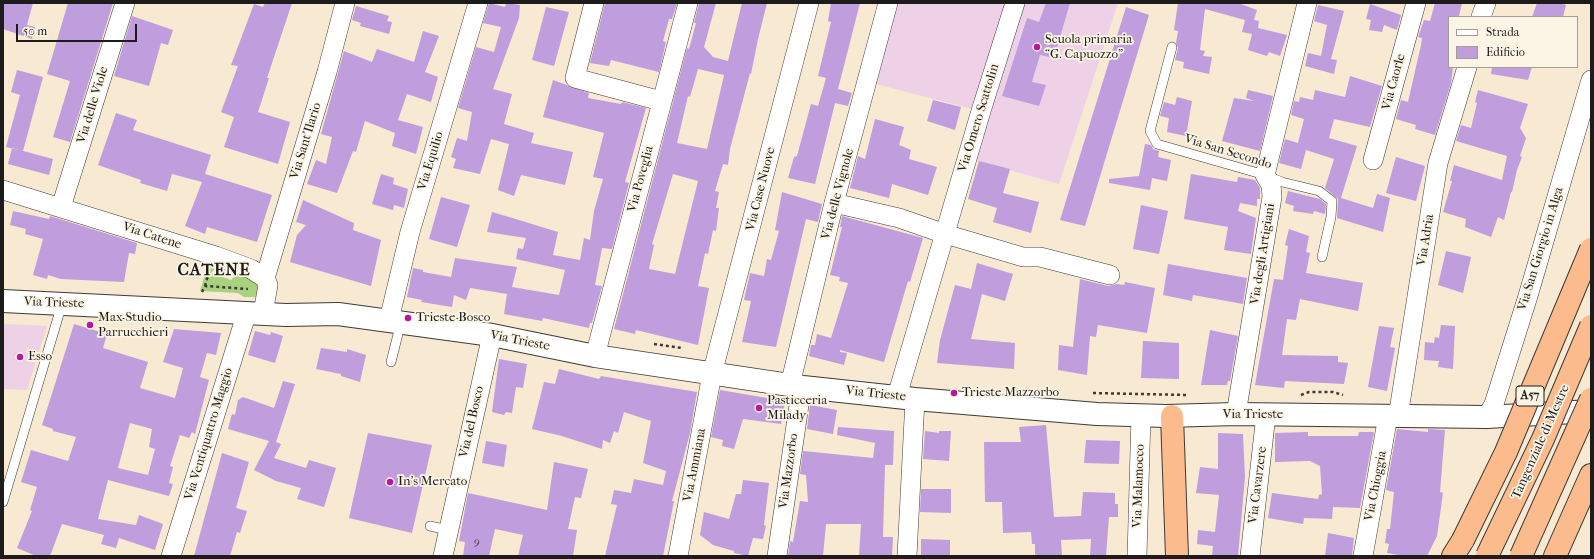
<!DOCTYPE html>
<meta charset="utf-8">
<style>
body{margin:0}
#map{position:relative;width:1594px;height:559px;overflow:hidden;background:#f7e9d2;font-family:"IM FELL French Canon",serif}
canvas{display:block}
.frame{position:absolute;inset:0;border:4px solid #1c1c1c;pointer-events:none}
.legend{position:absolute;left:1448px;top:16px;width:130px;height:52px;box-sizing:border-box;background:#fcf5e5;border:1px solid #a29e95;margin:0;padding:5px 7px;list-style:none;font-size:12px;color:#1c1c1c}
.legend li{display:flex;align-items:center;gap:8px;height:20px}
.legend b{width:20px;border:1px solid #a29e95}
.scale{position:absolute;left:16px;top:24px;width:121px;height:18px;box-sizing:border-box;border:2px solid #1c1c1c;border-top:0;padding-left:5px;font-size:12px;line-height:14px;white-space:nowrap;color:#1c1c1c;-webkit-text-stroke:3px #fcf5e5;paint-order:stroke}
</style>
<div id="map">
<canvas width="1594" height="559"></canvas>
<div class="frame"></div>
<ul class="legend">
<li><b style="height:5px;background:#fff"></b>Strada</li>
<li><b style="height:11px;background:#c09ddc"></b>Edificio</li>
</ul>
<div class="scale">50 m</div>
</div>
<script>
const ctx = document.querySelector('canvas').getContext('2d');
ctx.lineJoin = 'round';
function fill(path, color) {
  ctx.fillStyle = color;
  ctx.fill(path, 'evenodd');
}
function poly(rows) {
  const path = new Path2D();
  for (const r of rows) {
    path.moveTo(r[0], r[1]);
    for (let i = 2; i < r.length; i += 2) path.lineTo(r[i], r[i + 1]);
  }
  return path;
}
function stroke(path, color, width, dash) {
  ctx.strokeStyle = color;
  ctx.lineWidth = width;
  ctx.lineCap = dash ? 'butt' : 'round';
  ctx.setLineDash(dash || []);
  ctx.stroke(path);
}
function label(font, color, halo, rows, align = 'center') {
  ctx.font = font + ' "IM FELL French Canon",serif';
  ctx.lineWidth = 3.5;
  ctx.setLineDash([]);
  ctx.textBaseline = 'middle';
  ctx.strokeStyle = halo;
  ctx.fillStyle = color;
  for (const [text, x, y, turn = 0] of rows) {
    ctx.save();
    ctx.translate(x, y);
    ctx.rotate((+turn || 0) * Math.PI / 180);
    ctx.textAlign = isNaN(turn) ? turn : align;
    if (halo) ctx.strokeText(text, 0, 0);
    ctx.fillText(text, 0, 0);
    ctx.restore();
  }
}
fill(poly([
 [897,3,1118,3,1059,184,974,160,988,113,876,84],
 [3,324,47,326,27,390,3,389]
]), '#eed0e7');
fill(poly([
 [209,260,220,263,211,273,231,280,241,270,253,274,259,287,256,297,244,297,238,293,200,291]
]), '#a8d27d');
fill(poly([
 [3,3,33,3,27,25,35,27,32,39,3,29],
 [68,3,113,3,70,142,53,137,70,81,47,74],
 [265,3,292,3,267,78,269,78,258,112,290,122,278,164,224,147,234,117,221,112,238,66,231,65,254,4,263,7],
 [489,3,505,7,506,3,520,5,519,18,493,89,512,94,504,124,534,133,531,143,573,152,565,185,521,175,514,196,498,190,509,144,491,139,480,174,453,168,456,159,451,157,457,138,467,141,472,112,458,108,476,47,494,52,501,27,483,23],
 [605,3,677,3,672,19,669,19,663,41,666,42,659,72,611,60,609,66,590,63],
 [699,3,716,3,704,47,713,57,728,61,742,3,767,3,758,39,751,74,750,73,730,149,728,165,723,164,715,191,719,192,716,208,719,208,716,231,713,230,708,254,705,253,698,286,709,288,698,345,636,330,635,334,614,329,687,48,689,49,696,23,694,23],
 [698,69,724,75,707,149,677,143,688,96,690,97],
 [673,174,698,181,675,274,649,269,654,245,652,244],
 [831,3,860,3,838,89,852,93,848,106,835,103,815,184,788,178,794,157,797,156,811,104,818,106,826,78,818,76,831,22,828,21],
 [1046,3,1070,3,1054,58,1040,55,1032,82,1046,85,1039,106,1002,96,1027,18,1039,22],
 [1178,3,1238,3,1257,10,1254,20,1259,21,1258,28,1287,35,1280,56,1269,52,1267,56,1248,50,1252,34,1242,32,1245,20,1205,9,1200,50,1205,51,1203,56,1212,57,1209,74,1183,68,1184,62,1175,60,1178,48,1176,43,1178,31,1174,30],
 [1435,3,1462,3,1459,16,1449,17,1449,67,1453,67,1451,83,1435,135,1415,129,1416,125,1396,119,1401,100,1408,102,1421,45,1422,38,1418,37,1424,20,1430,21],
 [1537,3,1560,3,1566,5,1563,17,1532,17],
 [1370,4,1401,15,1397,30,1384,25,1382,32,1369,30,1371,20,1366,19],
 [1318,5,1344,11,1331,59,1337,60,1334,74,1305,66,1308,53,1321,56,1327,25,1314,21],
 [356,6,389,16,387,21,392,22,389,34,360,26,361,23,352,20],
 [546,7,569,12,554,66,532,60],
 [1126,7,1149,15,1085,226,1060,220],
 [132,16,173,30,168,45,161,43,149,86,114,76],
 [423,31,439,36,425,72,438,77,431,102,407,94,398,120,423,127,416,154,392,146,395,133,365,121,356,152,353,151,337,193,307,184,316,160,326,164,332,137,321,134,344,51,372,62,377,49,414,62],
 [1492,67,1532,67,1528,80,1491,74],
 [17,70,43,77,23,151,6,147,20,95,11,92],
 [1350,76,1382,86,1370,127,1334,119,1329,138,1357,146,1341,198,1373,208,1377,194,1390,198,1383,232,1337,218,1338,199,1325,188,1334,159,1306,150,1301,169,1279,163,1285,139,1298,143,1304,119,1291,115,1294,101,1299,102,1300,97,1313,100,1315,90,1345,97],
 [553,80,589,93,588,98,621,104,622,102,646,108,625,182,629,183,612,249,602,248,595,285,602,286,592,323,590,323,589,328,543,318,542,321,504,314,507,294,470,288,466,300,454,295,452,307,421,302,422,300,407,297,413,268,423,270,423,272,451,277,455,258,517,267,512,287,559,295,565,270,516,259,518,248,523,249,526,238,487,232,492,212,519,220,558,232,553,255,580,260,584,238,590,240,594,211,603,179,593,177,604,133,543,117],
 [1248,90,1273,96,1260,151,1222,141,1234,98,1254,101,1246,98],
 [1478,90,1528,104,1520,128,1526,138,1520,156,1522,157,1517,170,1512,192,1511,192,1504,220,1498,217,1491,237,1465,227,1466,219,1443,212,1452,181,1450,181,1454,165,1502,180,1507,156,1456,141,1461,125,1471,128,1477,103,1475,102],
 [1177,97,1192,101,1186,136,1167,132,1169,118,1160,116,1164,102,1175,105],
 [933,100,961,107,955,130,927,121],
 [116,113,137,120,133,130,211,155,205,174,272,195,257,242,207,227,205,234,185,226,202,182,172,174,167,191,140,183,141,180,98,165],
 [875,119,904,127,899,145,911,150,909,159,937,167,928,195,892,184,889,198,850,188,858,156,865,159],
 [1145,144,1151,145,1153,149,1159,151,1158,157,1171,160,1167,181,1152,178,1150,190,1109,183,1109,179,1139,176],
 [12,148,53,159,49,175,8,164],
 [1396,157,1425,166,1416,201,1386,193],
 [979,161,1010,169,1003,193,1039,202,1031,233,993,222,997,208,968,199],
 [381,174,394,178,393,184,408,189,404,208,394,205,393,210,372,204],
 [1191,174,1237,182,1238,177,1255,180,1260,188,1260,199,1257,199,1257,206,1240,203,1238,211,1256,218,1251,254,1224,250,1228,227,1184,219],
 [1288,191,1320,199,1326,204,1325,214,1314,211,1313,214,1293,211,1294,206,1285,203],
 [782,192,822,204,818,222,806,219,776,347,742,342,751,301,744,300,750,273,764,276,767,259,771,260,779,231,775,230],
 [441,197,470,205,457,247,429,239],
 [303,200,354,223,353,230,381,240,371,286,290,262,297,235,306,225,296,222],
 [1141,205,1168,211,1159,254,1133,249],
 [13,211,49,219,50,216,137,243,135,254,129,253,124,282,61,279,48,275,47,279,33,275,43,239,25,234,26,229,10,225],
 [842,216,923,238,910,282,908,281,884,362,840,350,840,352,847,353,844,365,809,356,811,345,815,345,817,334,831,338,848,283,839,281,840,277,830,275,842,227,840,227],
 [1289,229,1309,236,1306,252,1310,253,1306,273,1363,283,1358,311,1300,299,1296,320,1287,319,1282,355,1338,356,1338,362,1348,363,1344,384,1285,381,1284,388,1255,385,1274,279,1283,280,1288,246,1285,245],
 [1446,251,1471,257,1463,293,1438,285],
 [977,263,1013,274,1005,301,982,294,971,339,1015,343,1014,369,937,363,940,340,955,285,971,289],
 [1168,264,1247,278,1243,304,1193,295,1192,301,1163,295],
 [1080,279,1108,286,1117,284,1124,285,1125,282,1155,288,1147,333,1098,325,1096,337,1090,336,1087,375,1058,370,1059,345,1073,347],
 [74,324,107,334,103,348,148,362,140,388,175,398,183,368,163,362,174,329,221,333,216,355,207,353,200,377,209,380,195,434,192,432,189,438,180,435,170,466,173,467,169,483,173,484,169,496,108,480,98,519,136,525,139,515,163,524,155,550,119,538,116,548,101,544,104,535,62,524,50,556,36,556,17,548,32,511,30,510,37,487,21,482,31,450,68,461,76,437,53,431,53,429,42,425],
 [130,423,152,429,149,447,155,449,148,475,118,468],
 [1441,325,1455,326,1453,369,1438,367,1439,361,1424,360,1425,342,1434,343,1435,337,1439,338],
 [1379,326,1394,328,1390,347,1395,348,1387,391,1368,387],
 [1210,330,1238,336,1230,381,1228,381,1227,385,1201,385],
 [255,331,270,335,271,332,283,336,275,363,248,355],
 [1143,341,1179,343,1179,379,1141,378],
 [321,348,347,352,347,349,366,355,360,382,341,376,341,374,316,369],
 [499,359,527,364,523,388,516,387,512,413,506,412,504,415,492,412],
 [559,369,599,379,601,376,697,392,690,433,672,501,674,501,663,556,605,556,617,505,611,504,614,490,631,493,634,479,663,485,666,471,643,463,651,421,624,412,618,433,614,431,610,443,603,440,602,449,562,436,532,429,544,382,555,384],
 [283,381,295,384,276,442,281,444,274,458,306,468,309,460,336,468,324,507,297,499,301,488,276,481,254,470,269,441,228,429,232,414,235,415,238,400,243,397,274,408],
 [720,390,785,401,781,424,743,419,734,449,722,446,723,440,711,437],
 [810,405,837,410,833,434,807,429],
 [1046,425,1054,517,1081,516,1083,492,1115,493,1115,504,1118,504,1118,517,1109,517,1106,556,1090,556,1091,539,1061,540,1062,556,1035,555,1035,544,1032,544,1031,532,1003,533,1002,502,985,502,984,442,1021,442,1019,427],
 [838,427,894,431,893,465,885,465,883,537,893,537,892,556,859,556,861,524,826,524,823,556,788,556,790,541,793,542,800,501,808,502,806,475,800,474,803,451,873,458,875,443,837,435],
 [1397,429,1428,432,1428,429,1445,430,1440,492,1443,493,1437,536,1427,556,1404,556,1387,553,1389,544,1385,543,1387,529,1390,529,1394,492,1386,490],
 [925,431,939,433,939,431,951,431,949,461,923,459],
 [1308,432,1308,436,1358,436,1359,432,1374,432,1360,508,1333,507,1332,519,1304,518,1303,524,1268,518,1272,493,1318,499,1319,495,1322,494,1320,466,1310,461,1275,462,1275,433],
 [368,433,432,445,412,533,349,518],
 [1218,433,1243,434,1245,477,1238,556,1212,556,1213,546,1197,544,1198,530,1215,532,1219,495,1196,493,1200,467,1218,469],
 [1086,440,1120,441,1119,464,1084,463],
 [486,441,507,445,504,467,482,463],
 [222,453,249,462,236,508,247,511,240,533,237,532,230,556,194,556],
 [554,462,588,469,581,498,575,497,568,529,577,530,573,556,518,556,523,535,495,529,489,556,463,556,465,542,459,541,468,493,547,510],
 [743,480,769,483,764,525,766,526,763,539,753,538,748,556,734,553,734,551,713,545,700,535,704,512,729,519,736,494,741,494],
 [921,489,951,489,951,513,920,512],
 [1328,533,1354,538,1352,556,1325,556],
 [921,539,950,540,950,556,921,556]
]), '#c09ddc');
const service = poly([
 [1172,47,1150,131,1157,144,1265,175,1282,182,1319,191,1332,201,1331,217,1322,257],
 [391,362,401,322],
 [3,502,62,304],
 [430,526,448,530]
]);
const minor = poly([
 [594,3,575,78,661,101],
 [1481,17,1486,3],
 [1373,160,1416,3],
 [3,190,216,256,251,269,265,278,268,285,263,313],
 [834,203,899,218,945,234,1023,257,1040,257,1110,275],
 [61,207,125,3],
 [265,278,327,72,345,3],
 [389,320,410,232,478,3],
 [595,356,688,3],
 [790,385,834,203,888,3],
 [897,396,981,111,1015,3],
 [1236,414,1272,197,1271,185,1265,175,1307,3],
 [1398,417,1438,163,1467,67],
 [1487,417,1494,404,1528,296,1591,80],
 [171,556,247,312],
 [443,556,492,335],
 [678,556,712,374,809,3],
 [777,556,799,405,803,387],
 [907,556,915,399],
 [1137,556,1141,415],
 [1250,556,1266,415],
 [1363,556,1388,416]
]);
const tertiary = poly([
 [3,301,286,315,338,314,492,335,595,356,803,387,915,399,1097,414,1166,416,1236,414,1487,417,1591,411]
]);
const motorway = poly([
 [1172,416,1177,556],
 [1453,556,1463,540],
 [1555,556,1591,475]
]);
stroke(service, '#3d3b37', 10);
stroke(minor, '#3d3b37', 20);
stroke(tertiary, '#3d3b37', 24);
stroke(motorway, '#3d3b37', 24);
stroke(poly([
 [205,286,209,272],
 [202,292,205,286,248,289],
 [654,344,682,348],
 [1093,393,1188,395],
 [1301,395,1309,392,1333,392,1343,395]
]), '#3d3b37', 2.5, [3, 3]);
stroke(service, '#fff', 9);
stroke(minor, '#fff', 19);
stroke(tertiary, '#fff', 22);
stroke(motorway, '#fbbb8c', 22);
const motorwayBridge = poly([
 [1463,540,1506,452,1591,249],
 [1487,556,1543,439,1591,326],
 [1521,556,1591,399]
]);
stroke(motorwayBridge, '#3d3b37', 24, []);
stroke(motorwayBridge, '#fbbb8c', 22);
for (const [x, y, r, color] of [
 [1037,47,4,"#b5179e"],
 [408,318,4,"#b5179e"],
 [90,325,4,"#b5179e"],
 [20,357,4,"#b5179e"],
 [954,393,4,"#b5179e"],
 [759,408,4,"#b5179e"],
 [390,482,4,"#b5179e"]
]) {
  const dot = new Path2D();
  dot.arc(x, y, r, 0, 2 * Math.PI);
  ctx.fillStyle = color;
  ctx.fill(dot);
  stroke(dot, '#fcf5e5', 1.5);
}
label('11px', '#453c4c', null, [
 ["9",477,542]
]);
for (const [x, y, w] of [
 [1530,396,28]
]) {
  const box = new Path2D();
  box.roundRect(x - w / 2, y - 10, w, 20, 3);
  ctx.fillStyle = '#fcf5e5';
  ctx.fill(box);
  stroke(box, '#1c1c1c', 1);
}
label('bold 12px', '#1c1c1c', null, [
 ["A57",1530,396]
]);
label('13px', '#1c1c1c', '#fcf5e5', [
 ["Scuola primaria",1045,40],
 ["“G. Capuozzo”",1045,55],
 ["Max Studio",98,318],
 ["Parrucchieri",98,333],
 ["Trieste Bosco",416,318],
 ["Esso",28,357],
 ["Trieste Mazzorbo",962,393],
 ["Pasticceria",767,401],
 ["Milady",767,416],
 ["In's Mercato",398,482]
], 'left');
label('13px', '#1c1c1c', '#fcf5e5', [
 ["Via Caorle",1394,82,-75],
 ["Via delle Viole",93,105,-73],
 ["Via Omero Scattolin",979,118,-73],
 ["Via Sant'Ilario",306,141,-73],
 ["Via San Secondo",1228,152,17],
 ["Via Equilio",431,161,-73],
 ["Via Poveglia",641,179,-75],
 ["Via Case Nuove",761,189,-76],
 ["Via delle Vignole",838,194,-75],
 ["Via Catene",152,236,18],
 ["Via Adria",1426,240,-81],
 ["Via San Giorgio in Alga",1541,249,-73],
 ["Via degli Artigiani",1263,254,-81],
 ["Via Trieste",54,303,2],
 ["Via Trieste",520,341,11],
 ["Via Trieste",876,394,6],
 ["Via Trieste",1253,415],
 ["Via del Bosco",472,422,-77],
 ["Via Ventiquattro Maggio",209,434,-73],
 ["Tangenziale di Mestre",1541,442,-66],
 ["Via Ammiana",695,465,-79],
 ["Via Mazzorbo",789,471,-82],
 ["Via Cavarzere",1258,485,-83],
 ["Via Malamocco",1139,486,-88],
 ["Via Chioggia",1376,486,-79]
]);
ctx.letterSpacing = '1px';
label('bold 17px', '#1c1c1c', '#fcf5e5', [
 ["CATENE",214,271]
]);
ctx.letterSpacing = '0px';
</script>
